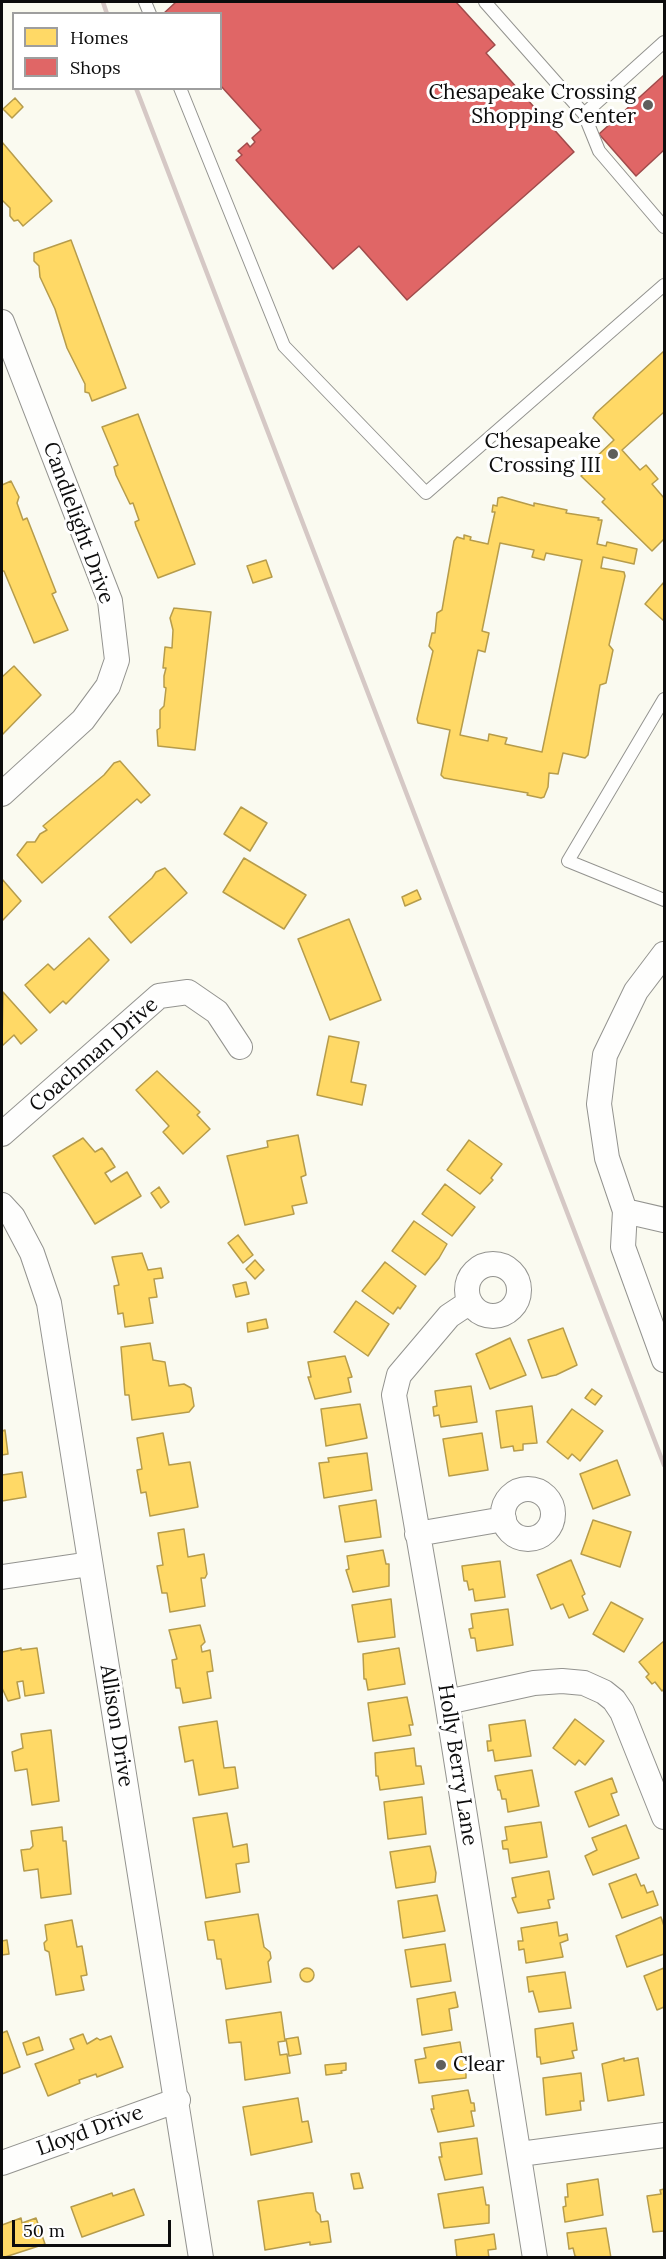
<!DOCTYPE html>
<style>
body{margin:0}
#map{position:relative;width:666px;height:2259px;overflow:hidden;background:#fafaf0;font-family:Lora,serif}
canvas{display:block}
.frame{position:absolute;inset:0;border:3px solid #0c0c0c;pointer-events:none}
.legend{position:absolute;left:12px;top:12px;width:210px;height:78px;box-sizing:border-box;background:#fff;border:2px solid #9e9e9e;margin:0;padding:8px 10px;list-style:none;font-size:18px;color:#0c0c0c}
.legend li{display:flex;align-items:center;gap:12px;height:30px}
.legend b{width:30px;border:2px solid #9e9e9e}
.scale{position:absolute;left:12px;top:2220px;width:159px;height:27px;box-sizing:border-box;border:3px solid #0c0c0c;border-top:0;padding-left:8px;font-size:18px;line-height:21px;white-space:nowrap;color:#0c0c0c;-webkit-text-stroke:4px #fff;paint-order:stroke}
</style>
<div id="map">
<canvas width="666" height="2259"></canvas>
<div class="frame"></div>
<ul class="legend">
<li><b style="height:16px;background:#ffd966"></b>Homes</li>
<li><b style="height:16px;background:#e06666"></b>Shops</li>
</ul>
<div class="scale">50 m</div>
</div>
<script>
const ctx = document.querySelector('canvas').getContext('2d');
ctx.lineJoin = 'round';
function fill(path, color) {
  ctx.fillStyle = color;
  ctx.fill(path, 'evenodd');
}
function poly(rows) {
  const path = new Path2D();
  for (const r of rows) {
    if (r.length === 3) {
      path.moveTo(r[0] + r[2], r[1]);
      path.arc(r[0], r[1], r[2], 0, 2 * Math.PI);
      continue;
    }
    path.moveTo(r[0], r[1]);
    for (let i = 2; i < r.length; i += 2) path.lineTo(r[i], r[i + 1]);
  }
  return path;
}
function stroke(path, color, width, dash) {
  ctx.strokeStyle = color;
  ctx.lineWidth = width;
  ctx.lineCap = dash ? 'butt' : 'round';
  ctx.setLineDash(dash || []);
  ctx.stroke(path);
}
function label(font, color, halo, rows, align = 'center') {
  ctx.font = font + ' Lora,serif';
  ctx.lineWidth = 6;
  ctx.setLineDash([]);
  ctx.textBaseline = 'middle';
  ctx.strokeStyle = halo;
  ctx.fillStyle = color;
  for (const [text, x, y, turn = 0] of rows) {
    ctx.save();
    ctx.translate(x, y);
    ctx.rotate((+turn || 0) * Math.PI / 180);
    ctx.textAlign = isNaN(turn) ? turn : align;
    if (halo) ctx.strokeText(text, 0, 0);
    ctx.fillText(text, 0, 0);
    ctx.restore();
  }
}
const homes = poly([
 [15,98,23,107,12,118,3,109,15,98],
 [2,142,52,201,23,226,18,220,14,221,10,216,10,208,2,200,2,142],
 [71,240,126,388,92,401,89,393,85,392,85,384,67,348,55,309,40,277,39,266,34,261,34,253,71,240],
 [664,351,664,412,622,450,640,470,646,465,658,479,652,484,664,498,664,539,652,551,602,502,605,499,581,476,583,474,580,471,587,465,585,462,589,458,592,461,614,440,593,418,596,413,664,351],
 [138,414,195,564,158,578,136,526,135,522,139,520,133,503,130,504,116,475,114,467,118,465,102,427,138,414],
 [11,481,19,497,17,503,23,520,27,518,56,592,52,594,68,630,34,643,4,571,2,571,2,485,11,481],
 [502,497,534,506,534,503,567,510,566,513,599,518,598,520,602,520,597,544,606,546,607,542,637,549,634,564,603,557,601,568,624,572,625,576,609,645,613,650,606,683,600,685,588,755,585,758,563,753,558,774,549,773,548,787,544,797,541,798,527,795,528,793,444,778,441,775,450,730,418,723,417,719,433,651,429,646,432,633,435,633,437,613,442,610,454,541,457,537,464,539,464,535,471,537,470,540,488,544,495,512,492,512,493,505,497,506,498,498,502,497],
 [500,543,534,550,532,557,544,560,546,553,582,560,542,752,505,744,507,738,489,734,488,741,460,735,478,650,485,652,489,633,482,631,500,543],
 [266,560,272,577,253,583,247,566,266,560],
 [664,582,664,621,645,604,664,582],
 [174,608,211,612,195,750,158,746,157,730,160,728,160,710,164,706,166,688,164,687,164,676,166,668,163,668,165,647,172,648,173,630,170,618,174,608],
 [14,666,41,695,2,735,2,677,14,666],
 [120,761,150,795,141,803,137,799,42,883,17,855,27,842,35,842,40,834,47,830,43,826,104,775,114,763,120,761],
 [241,807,267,823,250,851,224,834,241,807],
 [244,858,306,895,284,929,223,892,244,858],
 [165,868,187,893,131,943,109,917,152,878,156,872,165,868],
 [2,879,21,901,2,921,2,879],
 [417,890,421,899,405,906,402,897,417,890],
 [349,919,381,1000,330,1020,298,939,349,919],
 [89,938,109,960,66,1004,63,1001,50,1013,25,985,48,964,54,970,89,938],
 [3,992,37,1030,21,1044,14,1035,2,1046,3,992],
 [329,1036,359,1042,351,1082,366,1085,362,1105,317,1095,329,1036],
 [157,1071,200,1112,197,1115,210,1129,183,1154,163,1132,169,1126,136,1090,157,1071],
 [298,1135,306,1175,301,1177,307,1203,292,1206,294,1214,245,1225,227,1156,268,1147,267,1141,298,1135],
 [83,1138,95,1152,102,1148,106,1153,115,1167,105,1173,111,1182,127,1172,141,1196,95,1224,53,1156,83,1138],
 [469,1140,502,1164,491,1178,493,1180,480,1194,447,1170,469,1140],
 [445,1184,475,1207,452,1236,422,1214,445,1184],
 [159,1187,169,1202,161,1208,151,1193,159,1187],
 [414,1221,447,1244,439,1258,425,1275,392,1251,414,1221],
 [238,1235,253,1255,243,1263,228,1243,238,1235],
 [142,1253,148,1270,161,1268,163,1278,154,1279,157,1297,149,1298,153,1323,125,1327,123,1313,118,1314,114,1286,119,1285,112,1257,142,1253],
 [255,1260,264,1270,255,1279,246,1269,255,1260],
 [385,1262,416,1286,400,1309,398,1307,393,1314,362,1291,385,1262],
 [246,1282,249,1294,236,1297,233,1285,246,1282],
 [356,1301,389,1324,368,1356,334,1332,356,1301],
 [266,1319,268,1328,248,1332,247,1323,266,1319],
 [563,1328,577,1365,556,1375,542,1378,528,1340,563,1328],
 [510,1338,526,1375,490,1389,476,1354,510,1338],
 [150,1343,153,1360,165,1362,169,1386,184,1384,191,1388,194,1406,189,1412,132,1420,129,1395,125,1395,121,1347,150,1343],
 [345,1356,352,1377,348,1378,351,1392,315,1399,308,1377,311,1377,308,1362,345,1356],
 [471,1386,477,1422,441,1427,439,1415,434,1416,433,1407,437,1406,435,1391,471,1386],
 [592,1389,602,1396,595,1405,585,1398,592,1389],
 [360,1404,367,1438,326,1446,321,1409,360,1404],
 [532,1406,537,1443,523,1444,523,1450,514,1451,513,1446,501,1448,496,1411,532,1406],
 [572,1409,603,1431,580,1461,572,1454,568,1459,547,1442,572,1409],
 [5,1430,8,1454,2,1455,2,1431,5,1430],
 [163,1433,169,1465,190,1462,198,1507,150,1516,146,1492,141,1493,137,1470,142,1469,137,1438,163,1433],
 [482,1433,488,1470,449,1476,443,1439,482,1433],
 [367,1453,372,1490,324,1498,319,1463,329,1462,328,1458,367,1453],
 [617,1460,630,1495,593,1509,580,1474,617,1460],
 [22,1472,26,1497,2,1501,2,1475,22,1472],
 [376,1500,381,1537,345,1542,339,1506,376,1500],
 [593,1520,631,1532,620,1567,581,1554,593,1520],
 [184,1529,188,1557,204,1554,207,1574,205,1578,201,1578,205,1606,170,1612,167,1593,162,1593,157,1566,163,1565,158,1533,184,1529],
 [383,1550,386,1564,389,1564,389,1586,353,1592,346,1570,349,1569,347,1556,383,1550],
 [571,1560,585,1594,582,1596,588,1610,569,1618,563,1604,551,1609,537,1575,571,1560],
 [500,1561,505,1597,475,1601,473,1589,469,1590,467,1581,464,1581,462,1566,500,1561],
 [391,1599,395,1637,358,1642,352,1605,391,1599],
 [611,1602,643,1619,624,1652,593,1634,611,1602],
 [508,1609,513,1645,477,1651,475,1638,471,1638,469,1629,473,1628,471,1614,508,1609],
 [200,1625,205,1642,201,1646,202,1652,210,1650,213,1671,207,1672,211,1698,183,1703,180,1688,176,1688,172,1660,177,1659,169,1630,200,1625],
 [664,1641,664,1689,662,1691,655,1682,652,1684,646,1677,649,1674,639,1662,664,1641],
 [21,1648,21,1650,37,1648,44,1693,25,1696,23,1681,17,1682,20,1698,8,1701,2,1688,2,1652,21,1648],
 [399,1648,405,1684,368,1690,366,1679,364,1679,363,1654,399,1648],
 [407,1697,413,1725,409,1725,411,1735,373,1741,368,1703,407,1697],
 [575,1719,604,1741,585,1765,579,1760,575,1765,553,1748,575,1719],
 [525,1720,531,1756,495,1761,493,1750,488,1751,487,1741,491,1741,489,1725,525,1720],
 [217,1721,224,1768,235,1767,238,1788,199,1795,193,1760,185,1762,179,1727,217,1721],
 [51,1730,59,1801,32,1805,27,1769,15,1771,12,1752,23,1748,21,1734,51,1730],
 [414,1748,416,1766,421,1766,424,1784,380,1790,378,1776,376,1776,375,1753,414,1748],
 [532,1770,539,1806,508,1812,506,1799,502,1799,500,1790,498,1790,495,1776,532,1770],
 [612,1778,617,1792,611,1794,619,1815,589,1827,575,1792,612,1778],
 [422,1797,426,1834,388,1839,384,1802,422,1797],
 [227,1813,233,1847,247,1844,249,1862,236,1864,240,1892,206,1898,193,1818,227,1813],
 [541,1822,547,1857,510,1863,508,1849,503,1849,502,1841,507,1840,505,1827,541,1822],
 [626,1825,639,1858,593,1875,585,1856,597,1850,592,1838,626,1825],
 [62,1827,63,1841,66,1841,71,1894,41,1898,38,1869,24,1871,21,1850,30,1849,33,1846,31,1831,62,1827],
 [430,1846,436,1873,435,1882,396,1888,390,1852,430,1846],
 [549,1871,554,1899,548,1900,550,1908,518,1913,512,1898,516,1897,512,1878,549,1871],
 [636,1874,641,1886,644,1885,647,1893,653,1891,658,1905,622,1918,609,1884,636,1874],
 [437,1895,445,1931,403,1938,398,1901,437,1895],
 [258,1914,264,1947,270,1952,271,1958,268,1962,271,1982,226,1989,221,1959,217,1959,214,1940,208,1940,205,1922,258,1914],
 [661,1917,664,1926,664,1954,627,1967,616,1936,661,1917],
 [72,1920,77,1947,82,1946,87,1975,81,1976,84,1990,56,1995,49,1952,45,1950,44,1943,47,1940,45,1925,72,1920],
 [557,1922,559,1936,567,1934,568,1940,560,1943,563,1957,526,1963,524,1949,519,1950,518,1941,523,1941,521,1928,557,1922],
 [7,1940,9,1954,2,1955,2,1941,7,1940],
 [445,1944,451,1981,411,1987,405,1950,445,1944],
 [307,1975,7],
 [664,1968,664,2007,657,2010,644,1976,664,1968],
 [565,1972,571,2008,539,2012,533,1991,529,1992,527,1977,565,1972],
 [455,1992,458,2007,449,2009,452,2030,422,2035,417,1999,455,1992],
 [281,2012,285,2041,278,2042,280,2055,287,2054,290,2073,245,2080,241,2042,229,2043,226,2020,281,2012],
 [573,2023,577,2050,572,2051,574,2058,541,2064,540,2057,537,2057,535,2029,573,2023],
 [7,2031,20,2067,2,2074,2,2033,7,2031],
 [83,2034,87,2044,97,2038,100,2040,111,2036,123,2067,97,2077,96,2074,79,2080,80,2083,48,2096,35,2064,74,2049,70,2039,83,2034],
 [39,2037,43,2050,27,2055,23,2043,39,2037],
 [298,2037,301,2054,289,2056,286,2039,298,2037],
 [460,2042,463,2061,466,2060,466,2078,419,2083,415,2060,426,2058,424,2048,460,2042],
 [624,2058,624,2061,638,2058,644,2095,608,2101,602,2064,624,2058],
 [346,2063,346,2070,341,2071,342,2073,326,2075,325,2065,346,2063],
 [581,2073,584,2101,580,2101,581,2110,546,2115,543,2078,581,2073],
 [468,2090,471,2103,474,2103,475,2111,471,2111,474,2126,438,2132,431,2109,434,2109,432,2096,468,2090],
 [298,2098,302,2122,308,2121,312,2142,251,2155,243,2107,298,2098],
 [477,2138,482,2174,445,2180,439,2157,442,2157,440,2143,477,2138],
 [359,2173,363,2188,354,2189,351,2174,359,2173],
 [598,2179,603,2215,565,2222,563,2207,566,2206,565,2197,568,2197,567,2184,598,2179],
 [483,2187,486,2205,489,2205,489,2223,444,2228,438,2194,483,2187],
 [134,2189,144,2215,82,2237,71,2207,112,2193,113,2196,134,2189],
 [664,2189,664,2231,653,2232,647,2196,661,2194,660,2190,664,2189],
 [307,2193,313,2193,316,2211,320,2215,321,2222,328,2221,331,2242,310,2245,310,2242,265,2250,258,2201,307,2193],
 [21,2218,22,2223,36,2218,45,2244,2,2258,2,2225,21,2218],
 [606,2228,611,2258,579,2258,575,2256,573,2248,569,2249,567,2233,606,2228],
 [494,2234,496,2249,488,2250,489,2258,457,2258,455,2240,494,2234]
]);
fill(homes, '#ffd966');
stroke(homes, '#b69c4b', 1.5);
const shops = poly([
 [176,2,456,2,495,45,486,53,574,152,407,300,359,246,333,269,236,160,242,155,238,151,247,143,250,147,255,142,252,138,261,130,220,85,220,14,163,14,176,2],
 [664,75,664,150,636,176,599,134,664,75]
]);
fill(shops, '#e06666');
stroke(shops, '#a04b4b', 1.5);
const service = poly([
 [145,2,150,14],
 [485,2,584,114,664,42],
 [180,88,284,346,426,493,664,285],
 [584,114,599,151,664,227],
 [664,699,568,861,664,900]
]);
const minor = poly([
 [2,322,110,601,117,660,108,686,83,720,2,794],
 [664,954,636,991,605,1055,599,1104,607,1158,625,1211,623,1247,664,1360],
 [2,1134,159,996,188,992,217,1012,240,1047],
 [2,1205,13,1217,32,1253,49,1303,201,2258],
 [625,1211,664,1220],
 [493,1290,26],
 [470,1302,449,1316,399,1375,394,1395,447,1702,535,2258],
 [528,1514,25],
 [417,1534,504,1519],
 [2,1577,90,1564],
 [447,1702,534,1683,562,1681,584,1683,604,1692,614,1700,622,1712,664,1817],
 [520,2154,664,2135],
 [2,2163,178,2100]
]);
stroke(service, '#93938f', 14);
stroke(minor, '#93938f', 26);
stroke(service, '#fefefd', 12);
stroke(minor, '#fefefd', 24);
stroke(poly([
 [103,2,107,14],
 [136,88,664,1465]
]), '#d5c8c5', 4.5);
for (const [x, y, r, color] of [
 [648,105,6,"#5f5f5c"],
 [613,454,6,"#5f5f5c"],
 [441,2065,6,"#5f5f5c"]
]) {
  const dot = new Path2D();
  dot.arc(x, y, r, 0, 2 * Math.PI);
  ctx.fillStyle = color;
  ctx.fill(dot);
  stroke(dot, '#fff', 2);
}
label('21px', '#0c0c0c', '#fff', [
 ["Chesapeake Crossing",636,93],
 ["Shopping Center",636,117],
 ["Chesapeake",601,442],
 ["Crossing III",601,466],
 ["Clear",453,2065,"left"]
], 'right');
label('21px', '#0c0c0c', '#fff', [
 ["Candlelight Drive",78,523,70],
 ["Coachman Drive",94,1055,-41],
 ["Allison Drive",116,1726,81],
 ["Holly Berry Lane",457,1765,81],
 ["Lloyd Drive",90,2131,-20]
]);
</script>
